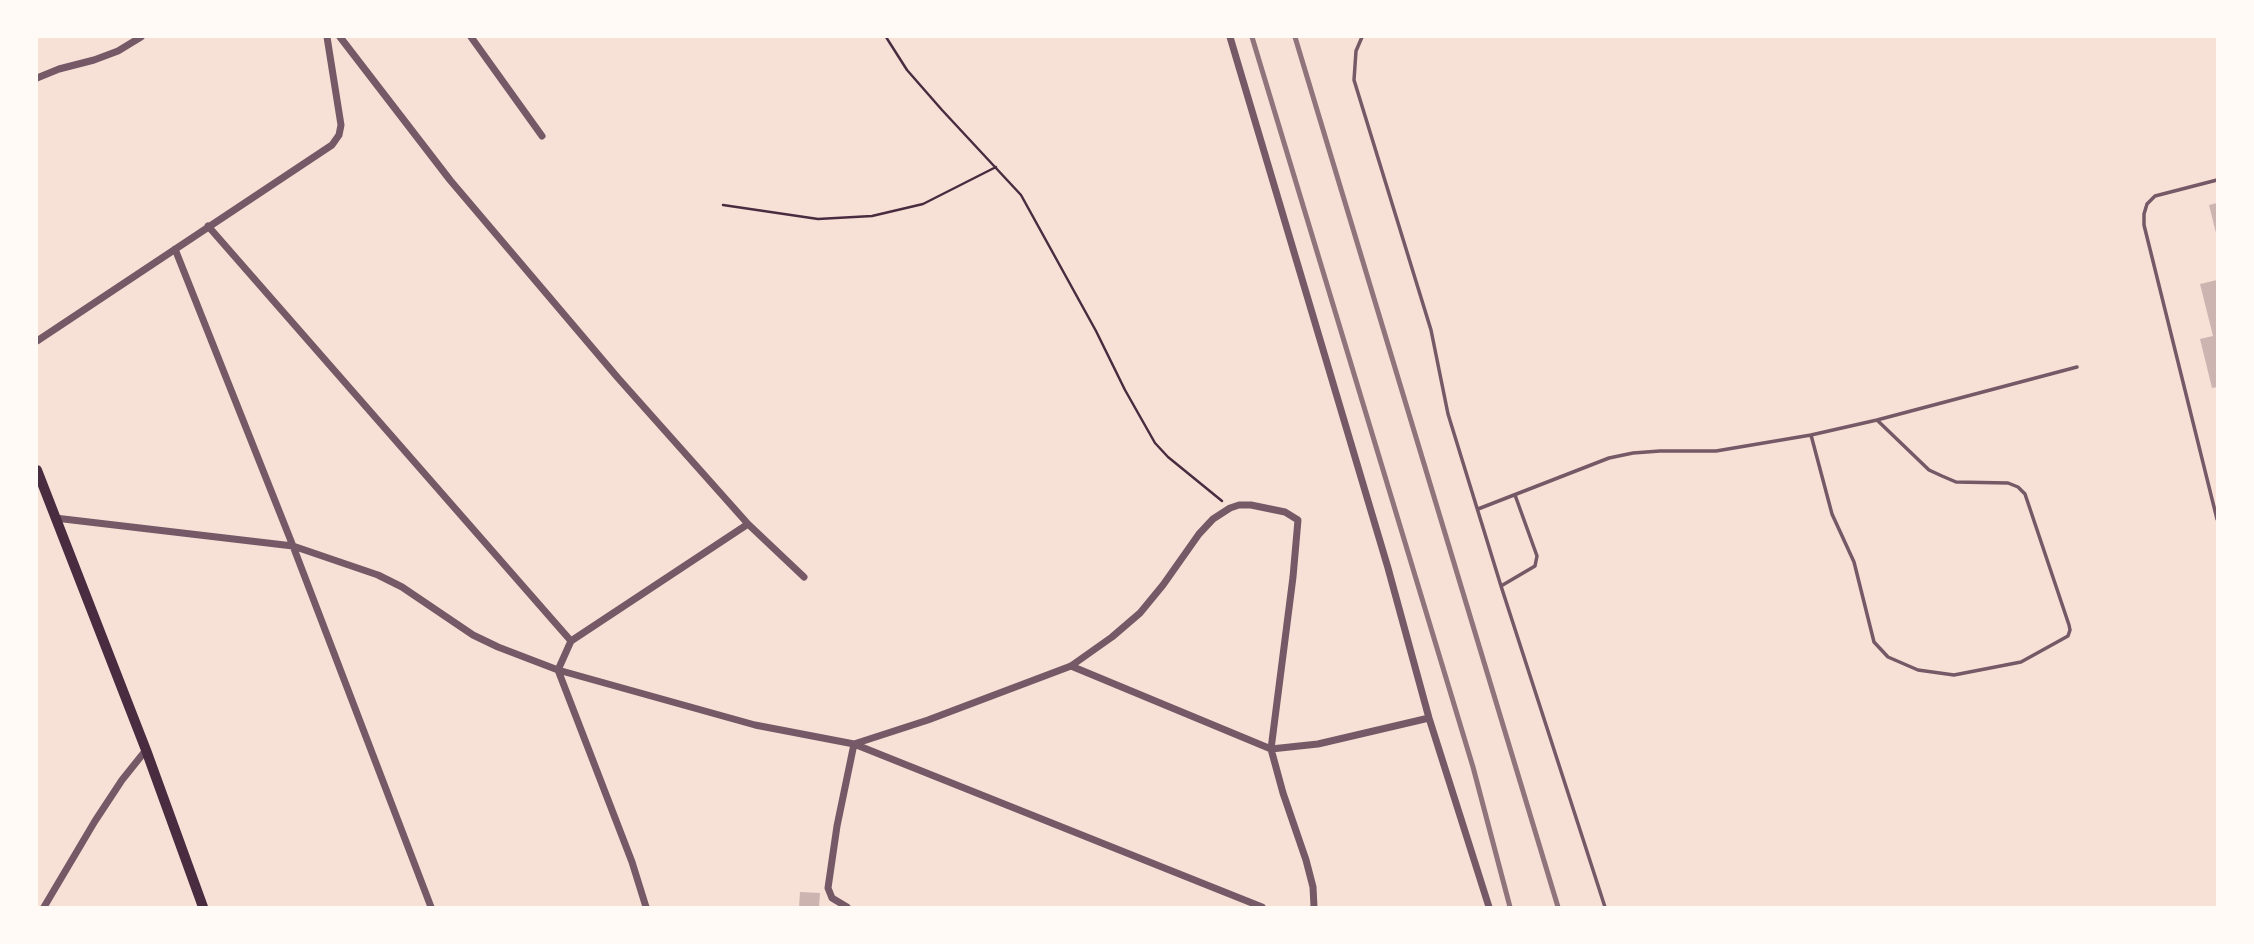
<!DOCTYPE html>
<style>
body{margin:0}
#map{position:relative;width:2254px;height:944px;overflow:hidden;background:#f7e1d7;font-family:Merriweather,serif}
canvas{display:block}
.frame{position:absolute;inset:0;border:38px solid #fffaf5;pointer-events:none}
</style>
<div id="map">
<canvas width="2254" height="944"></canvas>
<div class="frame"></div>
</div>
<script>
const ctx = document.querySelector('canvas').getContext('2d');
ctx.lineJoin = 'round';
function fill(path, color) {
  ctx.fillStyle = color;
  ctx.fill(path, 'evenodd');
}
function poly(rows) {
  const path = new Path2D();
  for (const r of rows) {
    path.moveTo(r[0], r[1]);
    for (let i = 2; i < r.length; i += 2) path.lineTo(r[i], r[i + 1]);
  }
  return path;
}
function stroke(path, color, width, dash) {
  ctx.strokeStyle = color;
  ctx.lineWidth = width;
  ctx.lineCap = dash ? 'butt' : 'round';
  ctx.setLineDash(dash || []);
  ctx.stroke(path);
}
fill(poly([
 [2217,203,2217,233,2216,233,2209,205],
 [2217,280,2217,387,2212,388,2200,339,2213,336,2200,284],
 [800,892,820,893,819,907,799,907]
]), '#ccb4b1');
stroke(poly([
 [886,37,907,70,942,110,1021,195,1096,331,1125,390,1155,443,1168,457,1222,501],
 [723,205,818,219,872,216,923,204,996,167]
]), '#4a2c40', 2.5);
stroke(poly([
 [1362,37,1356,51,1354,80,1431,330,1448,414,1501,586,1605,907],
 [2217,180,2155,196,2147,204,2144,214,2144,225,2217,519],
 [1811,435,1832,514,1854,562,1874,642,1888,657,1918,670,1954,675,2021,662,2068,636,2070,630,2069,625,2025,494,2018,487,2008,483,1956,482,1942,476,1929,470,1877,420],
 [1478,509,1609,458,1633,453,1660,451,1716,451,1811,435,1877,420,2077,367],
 [1501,586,1535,566,1537,556,1515,495]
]), '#755966', 3.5);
stroke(poly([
 [340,37,450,180,618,378,748,524,804,577],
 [471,37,542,136],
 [1230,37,1388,568,1429,718,1489,907],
 [37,78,59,69,94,60,118,51,141,37],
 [208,226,571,641],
 [175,249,293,546,431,907],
 [37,341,332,145,339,135,341,125,327,37],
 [55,518,293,546,378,575,402,587,473,635,498,647,558,670,755,725,854,744,928,720,1071,666,1112,637,1140,613,1163,585,1199,534,1213,519,1230,508,1239,505,1251,505,1285,512,1298,520,1293,577,1271,749,1283,793,1306,860,1313,887,1314,907],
 [1071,666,1271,749,1318,744,1429,718],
 [44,907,95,821,122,780,146,750],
 [646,907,632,862,558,670,571,641,748,524],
 [847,907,832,898,828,888,837,826,854,744,1262,907]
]), '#755966', 7);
stroke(poly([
 [37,470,146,750,203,907]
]), '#4a2c40', 10);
stroke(poly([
 [1252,37,1473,767,1510,907],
 [1295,37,1558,907]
]), '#8f747c', 5);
</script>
